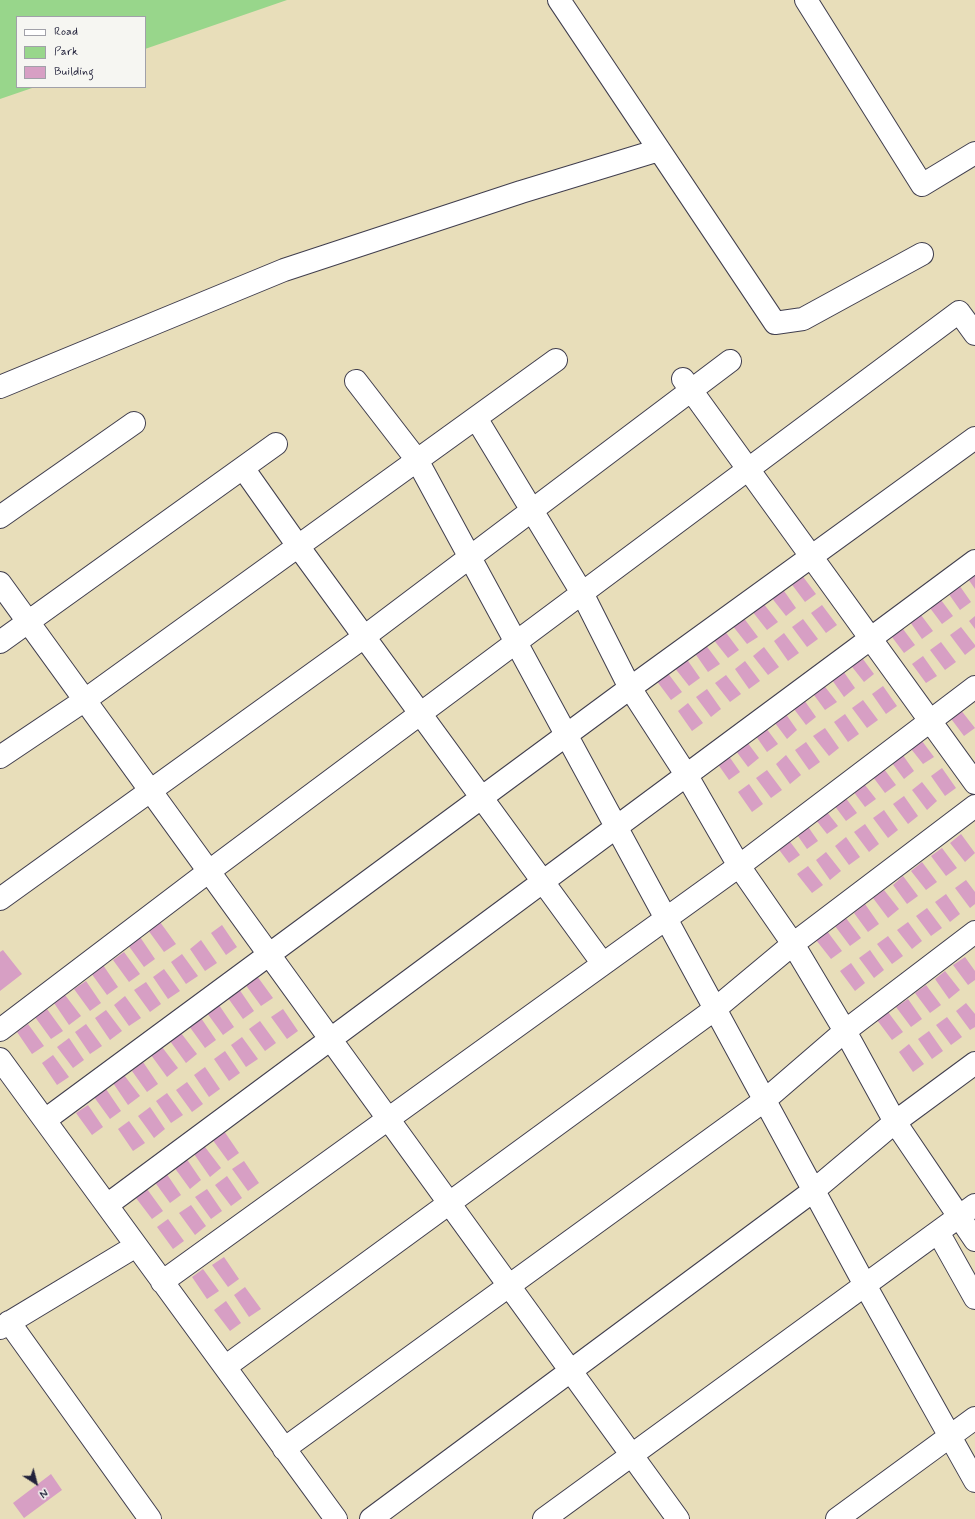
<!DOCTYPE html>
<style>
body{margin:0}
#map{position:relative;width:975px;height:1519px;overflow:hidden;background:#e8deba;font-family:Mynerve,sans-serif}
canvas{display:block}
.legend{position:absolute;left:16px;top:16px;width:130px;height:72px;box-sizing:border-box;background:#f6f6f2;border:1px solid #a1a1a9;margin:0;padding:5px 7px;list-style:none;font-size:12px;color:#22223b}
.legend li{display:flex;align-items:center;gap:8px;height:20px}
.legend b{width:20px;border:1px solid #a1a1a9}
.north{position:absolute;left:16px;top:1463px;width:40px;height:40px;-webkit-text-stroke:3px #f6f6f2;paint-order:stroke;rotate:144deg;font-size:11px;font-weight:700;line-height:16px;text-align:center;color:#22223b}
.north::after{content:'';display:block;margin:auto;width:14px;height:18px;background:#22223b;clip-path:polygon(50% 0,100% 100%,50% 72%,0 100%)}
</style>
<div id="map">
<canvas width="975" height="1519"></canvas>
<ul class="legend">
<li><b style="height:5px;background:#fff"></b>Road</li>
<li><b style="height:11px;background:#98d68b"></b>Park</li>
<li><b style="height:11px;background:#d79fc4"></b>Building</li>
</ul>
<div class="north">N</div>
</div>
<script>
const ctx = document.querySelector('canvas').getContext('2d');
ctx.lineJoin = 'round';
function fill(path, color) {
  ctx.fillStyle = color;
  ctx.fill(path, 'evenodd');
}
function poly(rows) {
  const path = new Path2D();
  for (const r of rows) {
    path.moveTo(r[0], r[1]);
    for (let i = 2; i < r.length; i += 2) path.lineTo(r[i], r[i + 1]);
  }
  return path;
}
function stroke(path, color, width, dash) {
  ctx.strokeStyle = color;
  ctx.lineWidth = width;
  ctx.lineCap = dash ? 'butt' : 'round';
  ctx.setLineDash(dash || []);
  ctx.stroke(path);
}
fill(poly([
 [0,0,287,0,145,49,145,17,17,17,17,87,35,87,0,99]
]), '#98d68b');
fill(poly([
 [975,568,975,589,966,576],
 [801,574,816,594,805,602,790,582],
 [957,582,971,602,960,610,946,590],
 [782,588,796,608,786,616,771,597],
 [938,596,953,616,942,624,927,604],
 [763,603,778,622,767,630,752,611],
 [822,605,837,625,826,633,811,613],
 [918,611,933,631,922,639,908,619],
 [975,616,975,629,969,621],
 [743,617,758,637,747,644,732,625],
 [803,619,818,639,807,647,792,627],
 [900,625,915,645,904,653,889,633],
 [961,627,975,645,975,647,965,655,950,635],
 [724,630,739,650,728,658,713,639],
 [784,633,799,653,788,661,774,641],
 [941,642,956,662,945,670,930,650],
 [705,644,720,664,708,672,694,652],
 [764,647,779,667,768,675,753,656],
 [860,655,874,674,864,682,849,663],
 [923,656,937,676,926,683,912,664],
 [686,658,700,678,689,686,674,667],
 [745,661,760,681,749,689,735,669],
 [841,668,855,688,844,697,830,677],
 [667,672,682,692,671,700,656,680],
 [726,675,741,694,730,702,715,683],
 [822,683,837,702,825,710,811,691],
 [883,686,897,706,886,714,872,694],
 [707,689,721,709,711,717,696,697],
 [802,697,816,717,806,725,791,705],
 [863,700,878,720,867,728,852,708],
 [688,703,703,723,692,731,678,711],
 [960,709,975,728,964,736,949,716],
 [783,710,797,730,787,739,772,719],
 [845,714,859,734,848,742,834,722],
 [763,724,778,744,767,752,753,732],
 [825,728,839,748,829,756,813,736],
 [919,737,934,757,923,764,908,745],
 [744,738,759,758,748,767,733,747],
 [806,742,820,762,809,770,795,750],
 [900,751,914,771,904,779,889,759],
 [726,752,740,772,729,780,715,760],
 [786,755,801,775,790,784,776,764],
 [881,765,896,785,885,793,870,773],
 [942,768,956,788,945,796,931,776],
 [767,770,782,790,771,798,756,778],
 [861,780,876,799,865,807,850,787],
 [922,782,937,801,927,810,912,790],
 [749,784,763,804,752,812,738,792],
 [842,793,857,813,846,821,831,801],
 [904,796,918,816,908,824,893,804],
 [823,807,838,826,827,834,812,815],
 [884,810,898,830,888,838,873,818],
 [804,821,818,841,807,849,793,829],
 [865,824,879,844,869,852,854,832],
 [961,834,975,853,965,862,950,843],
 [785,835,800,855,789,863,774,843],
 [846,837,860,857,849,865,835,846],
 [942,848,957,868,946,876,931,856],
 [826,852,841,871,830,880,816,860],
 [922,862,937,882,926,890,911,871],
 [808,866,823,885,812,893,797,874],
 [903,876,918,896,907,904,893,885],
 [966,880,975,892,975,904,970,908,955,888],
 [884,890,899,909,888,918,873,898],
 [946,894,960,914,950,922,935,902],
 [865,904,879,924,868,932,854,913],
 [927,908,942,928,931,936,916,916],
 [846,918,861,938,850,946,835,926],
 [160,922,176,944,164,952,148,930],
 [908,922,922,941,912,949,897,930],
 [222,925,237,947,226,955,211,933],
 [827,931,842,951,831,959,816,940],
 [888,936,903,956,892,964,877,944],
 [140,937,155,959,144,967,128,945],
 [201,940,217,963,205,971,190,949],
 [3,950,22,974,0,991,0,952],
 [870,950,884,970,874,978,859,958],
 [124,952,140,974,129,982,113,960],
 [182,954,198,976,186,984,171,962],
 [965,957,975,971,975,980,968,985,953,965],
 [851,963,865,983,855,991,840,971],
 [103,965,118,987,107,995,91,973],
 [164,969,180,991,168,999,153,977],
 [945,971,960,990,949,999,935,979],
 [257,976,273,998,261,1006,245,984],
 [86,981,101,1003,90,1011,74,989],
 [146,982,161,1004,150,1012,134,990],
 [926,985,941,1005,930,1013,915,993],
 [239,989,254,1011,243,1019,228,998],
 [65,995,81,1016,69,1025,54,1003],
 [125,996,141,1018,129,1026,114,1005],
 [908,999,922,1019,911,1027,896,1007],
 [966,1003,975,1014,975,1027,970,1030,956,1011],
 [219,1005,234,1027,223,1035,207,1013],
 [47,1009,63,1031,51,1039,35,1017],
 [283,1009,298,1031,287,1039,271,1017],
 [106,1010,122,1031,110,1040,95,1018],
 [888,1012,903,1032,892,1040,877,1020],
 [947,1017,962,1037,951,1045,936,1025],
 [201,1018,216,1040,205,1048,189,1026],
 [260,1021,276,1043,265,1051,249,1029],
 [28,1024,44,1046,32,1054,17,1032],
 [86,1024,102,1046,90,1054,75,1032],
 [929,1031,943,1051,932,1059,918,1039],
 [181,1033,197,1054,186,1063,170,1041],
 [242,1037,258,1059,246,1067,231,1045],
 [69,1038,84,1060,73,1068,57,1047],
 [909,1044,924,1064,913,1072,899,1052],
 [162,1047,178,1068,167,1077,151,1055],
 [225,1051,240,1073,229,1081,214,1059],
 [53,1055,69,1077,57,1085,42,1063],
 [143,1062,158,1084,147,1092,132,1071],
 [205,1067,220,1089,209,1097,194,1075],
 [124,1075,140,1096,128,1105,113,1083],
 [187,1082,203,1104,192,1112,176,1090],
 [106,1089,121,1111,110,1119,94,1097],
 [167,1093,183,1115,171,1123,156,1101],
 [88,1105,103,1127,92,1135,76,1113],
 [150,1107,165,1129,154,1138,138,1116],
 [129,1121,145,1143,133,1151,118,1129],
 [224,1131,239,1153,228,1161,212,1139],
 [205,1147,221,1168,210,1177,194,1154],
 [186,1158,201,1180,190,1189,174,1167],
 [244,1161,259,1183,248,1191,232,1169],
 [166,1173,181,1195,170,1203,154,1181],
 [227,1176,242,1198,231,1206,215,1185],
 [147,1189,163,1211,152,1219,136,1198],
 [207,1189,222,1211,211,1219,195,1197],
 [191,1205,206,1226,195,1235,179,1213],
 [168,1219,184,1241,173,1249,157,1227],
 [224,1257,239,1279,228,1287,212,1265],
 [203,1269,219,1291,207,1299,192,1277],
 [245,1287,261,1309,249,1317,234,1295],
 [226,1301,241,1323,230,1331,214,1310],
 [51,1474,62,1490,24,1518,13,1503]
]), '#d79fc4');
const minor = poly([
 [559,0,775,323,803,319,922,254],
 [806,0,922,185,975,153],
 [683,379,975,783],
 [356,381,417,460,865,1285,975,1481],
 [0,387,284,270,521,192,659,150],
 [476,418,582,593,630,688,687,776,739,866,793,944,845,1031,895,1122,975,1240],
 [243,468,298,546,603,964],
 [0,517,134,423],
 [0,583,678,1519],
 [0,642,276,444],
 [0,757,85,700,556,360],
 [0,899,364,637,730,361],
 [0,1030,208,872,959,312,975,334],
 [0,1059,336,1519],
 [45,1120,630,688,975,438],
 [107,1205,975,561],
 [938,1232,975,1298],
 [162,1282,739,866,975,687],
 [9,1322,150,1519],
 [0,1328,136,1246],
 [225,1367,715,1009,793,944,975,806],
 [284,1449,765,1100,845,1031,975,932],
 [371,1519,813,1191,895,1122,975,1063],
 [544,1519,975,1205],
 [837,1519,975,1418]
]);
stroke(minor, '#403e4e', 24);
stroke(minor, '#fff', 22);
</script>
